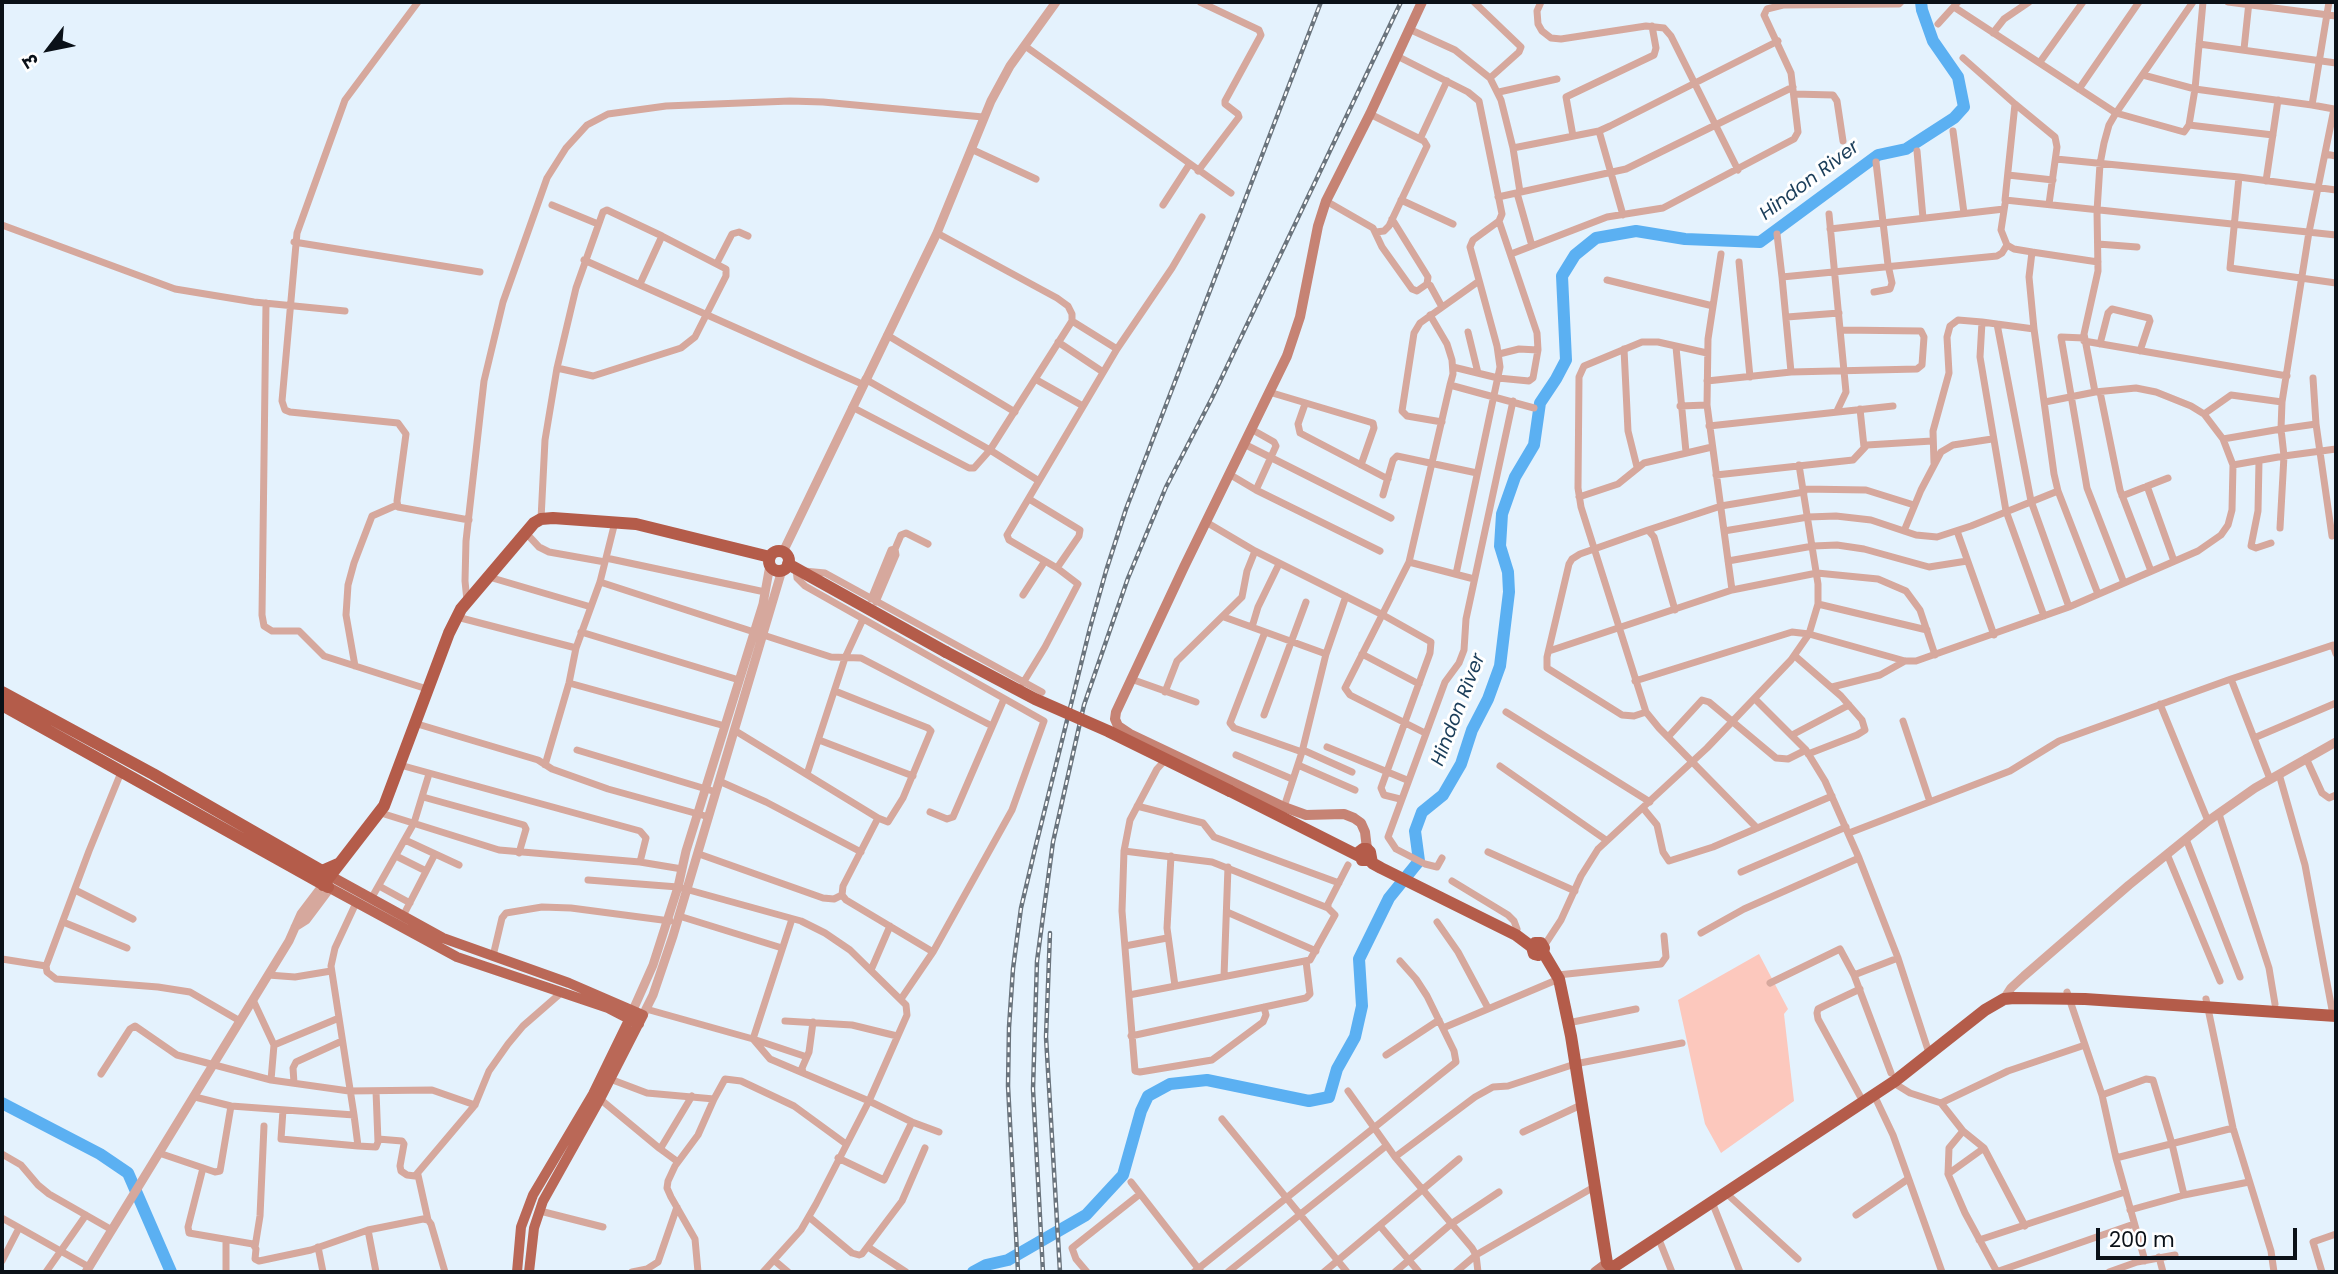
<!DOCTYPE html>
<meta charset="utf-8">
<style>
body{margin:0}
#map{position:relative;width:2338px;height:1274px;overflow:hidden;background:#e4f2fd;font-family:Poppins,"Noto Sans Devanagari",sans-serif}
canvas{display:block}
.frame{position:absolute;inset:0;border:4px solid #0a1118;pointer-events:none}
.north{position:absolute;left:14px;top:14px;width:70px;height:70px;-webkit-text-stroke:5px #fff;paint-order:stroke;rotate:238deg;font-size:19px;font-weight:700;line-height:28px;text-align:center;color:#0a1118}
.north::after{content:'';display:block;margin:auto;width:24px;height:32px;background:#0a1118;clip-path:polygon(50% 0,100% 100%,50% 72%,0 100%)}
.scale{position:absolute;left:2096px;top:1228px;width:201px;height:32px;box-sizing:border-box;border:4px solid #0a1118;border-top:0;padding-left:9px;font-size:21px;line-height:24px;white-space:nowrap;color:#0a1118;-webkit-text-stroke:5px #fff;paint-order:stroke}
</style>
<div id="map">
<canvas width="2338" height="1274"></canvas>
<div class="frame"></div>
<div class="north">उ</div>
<div class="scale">200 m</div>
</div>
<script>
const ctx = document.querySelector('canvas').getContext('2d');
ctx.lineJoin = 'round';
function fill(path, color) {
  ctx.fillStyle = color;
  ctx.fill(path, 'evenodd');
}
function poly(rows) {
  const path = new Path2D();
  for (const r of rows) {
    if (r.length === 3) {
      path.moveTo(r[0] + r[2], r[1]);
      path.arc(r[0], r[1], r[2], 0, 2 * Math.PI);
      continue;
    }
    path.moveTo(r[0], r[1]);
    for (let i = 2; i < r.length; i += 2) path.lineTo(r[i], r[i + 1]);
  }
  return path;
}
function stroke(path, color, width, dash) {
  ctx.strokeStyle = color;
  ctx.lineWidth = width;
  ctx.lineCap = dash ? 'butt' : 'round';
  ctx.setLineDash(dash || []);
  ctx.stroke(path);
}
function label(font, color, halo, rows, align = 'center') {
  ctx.font = font + ' Poppins,sans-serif';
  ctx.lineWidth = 6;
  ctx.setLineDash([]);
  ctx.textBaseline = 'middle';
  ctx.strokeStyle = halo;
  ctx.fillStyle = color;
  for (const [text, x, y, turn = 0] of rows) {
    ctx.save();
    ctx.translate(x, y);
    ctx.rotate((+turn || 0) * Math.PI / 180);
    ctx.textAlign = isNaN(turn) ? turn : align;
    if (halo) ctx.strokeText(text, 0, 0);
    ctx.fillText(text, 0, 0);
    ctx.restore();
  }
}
fill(poly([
 [1759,954,1788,1009,1784,1014,1794,1101,1721,1153,1705,1124,1678,1000]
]), '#fcc8bd');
stroke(poly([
 [2,1103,100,1154,128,1173,171,1272],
 [973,1272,986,1265,1008,1260,1086,1215,1123,1175,1141,1111,1148,1096,1170,1084,1207,1080,1309,1101,1329,1097,1337,1069,1355,1037,1362,1006,1359,959,1389,898,1419,861,1415,831,1422,812,1443,795,1461,764,1472,730,1488,699,1500,666,1509,592,1508,572,1500,546,1502,514,1515,477,1534,445,1540,403,1556,379,1566,360,1562,276,1575,255,1596,238,1636,231,1685,239,1760,242,1878,155,1906,149,1954,118,1964,107,1958,77,1933,41,1922,10,1921,2]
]), '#5bb0f2', 12);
stroke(poly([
 [418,2,345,100,297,233,282,401,285,410,290,412,398,423,406,434,397,501,398,507,469,520],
 [1474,2,1521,47,1519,52,1490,78],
 [1541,2,1537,11,1538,24,1542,31,1551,38,1561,39,1646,26,1664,28,1671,36,1738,170],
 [2228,2,2336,16],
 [1954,7,2116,113,2184,132,2189,125,2195,89,2203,2],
 [1938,24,1958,2],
 [1409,29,1455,50,1490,78,1501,100,1513,148,1520,192],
 [1993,33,2004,19,2029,2],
 [2199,44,2336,63],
 [1025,46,1231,193],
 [2244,49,2249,2],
 [1397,56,1468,92,1479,101,1502,214,1499,221,1473,240,1470,247,1497,346,1500,367,1456,574],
 [1963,58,2015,104,2005,200,2336,235],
 [2040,62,2083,2],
 [2143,75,2195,89,2312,105],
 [2079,89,2139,2],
 [1499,92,1557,79],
 [1794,94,1833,95,1837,101,1843,141],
 [2015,104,2055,137,2057,147,2049,204],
 [1370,114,1424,141,1427,146,1389,226,1384,231,1376,232],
 [2189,125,2273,135],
 [1599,131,1623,215],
 [1953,131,1964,213],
 [1573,136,1566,97,1654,55,1656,48,1652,26],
 [1420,139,1447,81],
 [1513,148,1599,131,1610,126,1778,41],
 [971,149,1036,179],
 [1917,151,1923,218],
 [2325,154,2336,156],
 [2056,159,2239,177,2336,190],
 [1198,171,1239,117,1238,114,1225,104,1225,101,1261,35,1259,30,1200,2],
 [2008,175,2053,180],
 [2239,177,2230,268,2336,283],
 [2266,181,2278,100],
 [1517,193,1532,246],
 [1498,197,1626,169,1793,87],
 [1401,200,1453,224],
 [1326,201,1373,228,1382,247,1412,289,1417,291,1427,284,1430,285,1442,307],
 [2005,204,2001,230,2007,245,2014,249,2032,252],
 [552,205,598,224],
 [1163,205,1189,165],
 [1829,214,1846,392,1837,411],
 [1392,219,1428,277,1427,284],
 [2,225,175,289,254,302,345,311],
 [1830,229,2004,209],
 [1777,234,1782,277],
 [294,242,480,272],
 [2098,244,2137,247],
 [1511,254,1607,217,1663,208,1794,139,1798,132,1791,73,1764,15,1767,9,1783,5,1899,4,1901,2],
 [1721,254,1708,339,1707,405,1732,590],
 [584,260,862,384],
 [1739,262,1750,377],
 [717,263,732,234,739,232,748,236],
 [1607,280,1713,306],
 [640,284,662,236],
 [1874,292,1890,289,1892,283,1888,265,1876,162],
 [266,303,262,615,264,626,272,631,299,631,324,656,427,689],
 [1787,317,1839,313],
 [1072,321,1117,349],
 [1982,322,2034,329],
 [1997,324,2031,501,2069,607],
 [1468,332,1478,373],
 [887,335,1015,412],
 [2084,338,2061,337,2087,488,2124,583],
 [2084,341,2287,376],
 [1058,342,1103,372],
 [2100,344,2108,313,2112,309,2149,318,2150,321,2140,351],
 [1676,347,1686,452],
 [1624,349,1628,431,1637,467],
 [1707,353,1658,342,1642,342,1584,366,1579,377,1578,488,1581,507,1646,712,1659,728,1757,828],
 [1499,354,1519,349,1538,350],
 [1453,367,1498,378,1529,381,1533,378,1538,350,1537,333,1499,221],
 [1791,372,1782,277,1997,256,2002,253,2007,245],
 [2313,378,2316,424,2332,536],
 [865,379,990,450,1039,481],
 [1035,379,1083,406],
 [1707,381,1791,372,1917,369,1922,365,1924,337,1921,331,1841,330],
 [1450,385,1534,408],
 [1269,392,1373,423,1374,428,1361,465],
 [2095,392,2084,334,2098,271,2097,211,2100,164,2104,143,2109,125,2116,113,2193,2],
 [2100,392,2120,490,2151,571],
 [1305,404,1298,424,1300,433,1388,479],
 [1680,406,1707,405],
 [852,407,969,468,974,468,990,450,1072,321,1072,314,1068,306,1057,298,937,233],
 [1860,409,1864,447],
 [2204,414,2231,395,2282,402],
 [1442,422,1407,416,1402,411,1414,333,1420,323,1479,281],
 [1709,426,1893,406],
 [1251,429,1274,442,1276,446,1256,490],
 [2223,439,2281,429,2282,402,2309,232,2334,109,2312,105,2329,2],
 [1244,444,1391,518],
 [2259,461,2258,511,2251,546,2256,548,2271,543],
 [1934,463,1933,431,1949,373,1947,337,1950,326,1958,320,1982,322,1980,357,2006,511,2044,616],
 [2233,465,2284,456,2336,449],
 [1229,474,1256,490,1380,551],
 [1716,475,1853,460,1867,445,1932,441],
 [2147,486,2174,561],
 [1804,489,1866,490,1914,505],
 [1383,495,1393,460,1397,456,1477,473],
 [2122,496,2168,478],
 [1579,497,1618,484,1644,463,1712,447],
 [1029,499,1080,530,1079,536,1057,568],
 [541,519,545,440,557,368,576,288,603,212,607,210,662,236,726,269,726,276,695,337,681,348,593,376,557,368],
 [1206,522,1255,551,1383,615,1431,642,1430,653,1381,788,1384,795,1400,799],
 [2280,528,2284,456,2281,429,2316,424],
 [1648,530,1721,506,1804,492],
 [1724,531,1808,517,1836,516,1871,520,1916,535,1937,537,1971,526,2058,491],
 [1904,531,1921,490,1941,452,1953,445,1992,439],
 [1957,531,1994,635],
 [526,533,539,547,549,552,605,562],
 [606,558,765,592],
 [1728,561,1813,546,1837,545,1864,549,1929,567,1967,561],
 [1409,562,1474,579],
 [796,569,797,578,805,586,1044,721,1012,810,933,952,901,999],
 [804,571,825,573,1042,692],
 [489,577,591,607],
 [600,582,831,657,861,658,992,726],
 [2098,594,2058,491,2054,474,2034,329,2029,277,2032,252,2098,262],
 [1023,595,1045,561],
 [871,599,891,550,895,549,901,535,906,533,928,544],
 [467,601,465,581,466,541,481,407,484,381,503,302,547,178,566,148,587,125,608,114,666,106,790,101,823,102,983,117],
 [876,602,896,555,895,549],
 [1818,604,1927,630],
 [457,617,576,648],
 [1224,617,1326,654],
 [1252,627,1258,607,1279,564],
 [581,632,739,680],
 [1265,632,1230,723,1234,728,1302,752],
 [1549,651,1732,590,1817,573,1878,579,1906,591,1920,610,1935,655],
 [1362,654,1419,684],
 [1795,656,1841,696,1862,720,1865,730,1857,735,1808,754],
 [355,666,346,615,348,585,354,563,372,516,397,505],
 [1131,679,1196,702],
 [2231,679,2270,779],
 [1635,681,1792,632,1809,634,1905,661,1916,661,2069,607,2198,551,2221,535,2228,525,2232,510,2233,465,2223,439,2204,414,2191,406,2156,392,2136,388,2095,392,2045,402],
 [569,683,725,726],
 [1023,683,1045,647,1078,584,1057,568,1009,540,1007,535,1117,349,1172,268,1202,217],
 [1832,687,1880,675,1905,661],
 [1165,692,1177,661,1242,597,1247,571,1255,551],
 [1755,699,1806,750,1825,781,1859,858,1898,958,1929,1053],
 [2160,704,2208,821],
 [1506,712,1650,802],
 [1646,712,1634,716,1622,715,1547,668,1547,657,1569,564,1572,559,1580,554,1648,530,1654,537,1675,610],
 [1264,715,1306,602],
 [1903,721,1930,802],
 [414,723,538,760,552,769,608,789,709,817],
 [734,730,878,818,888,822,903,798,931,731,928,728,835,691],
 [1425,733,1350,695,1345,688,1409,562,1450,385,1453,374,1452,360,1447,344,1430,315],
 [1792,735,1849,705],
 [1668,737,1702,700,1709,702,1776,758,1788,759,1806,750],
 [2254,738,2336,703],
 [819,740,913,776],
 [1327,747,1407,780],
 [577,750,716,792],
 [1303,750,1352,772],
 [1236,755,1292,779],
 [1167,758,1157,769,1130,820,1124,851,1122,911,1135,1071,1140,1072,1212,1060,1263,1022,1266,1015,1264,1007],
 [2306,758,2322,793,2329,798,2336,795],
 [545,765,569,683,576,648,600,582,615,522],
 [1298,765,1355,790],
 [1500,766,1606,840],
 [122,770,89,851,46,966,47,972,56,979,158,987,190,992,240,1021],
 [807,774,845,658,863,619],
 [2279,774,2305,865,2333,1015],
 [719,781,766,802,861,852],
 [423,797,524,825,526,829,519,853],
 [1137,806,1203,823,1214,837,1339,883],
 [1284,807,1302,752,1326,654,1346,596],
 [1643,808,1657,825,1663,852,1669,861,1713,847,1832,796],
 [930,812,947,819,953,817,1004,699],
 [381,813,499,850,640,862,646,838,640,831,400,765],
 [2219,814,2269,968,2275,1004],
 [878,818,843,886,842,895,846,900,933,952],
 [1849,833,2010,771,2059,741,2231,679,2333,645,2336,654],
 [2186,839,2240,977],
 [405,840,459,865],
 [1124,851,1212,862,1328,908],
 [1488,852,1575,891],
 [699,854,823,898,834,899,842,895],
 [2167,854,2220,981],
 [396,856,426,871],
 [1171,856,1167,928,1175,986],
 [1442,858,1437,867,1425,864,1396,849,1388,837,1445,682,1459,663,1464,650,1466,619,1513,401],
 [640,862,682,869],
 [1741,872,1846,827],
 [588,880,678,887,801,921,825,933,850,950,906,1005,907,1015,869,1101,816,1204,801,1230,763,1272],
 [1452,881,1508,915,1514,921,1517,929],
 [379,886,410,903],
 [75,890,133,919],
 [371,899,414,823,429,774],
 [1227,912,1316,951],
 [403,916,435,854],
 [679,916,782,948],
 [792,919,753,1039,770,1059,803,1073],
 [63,922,127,948],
 [1437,922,1458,952,1488,1008],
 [1701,933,1744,909,1859,858],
 [1125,946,1167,938],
 [1544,946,1561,920,1581,876,1598,849,1707,748,1791,660,1809,634,1818,604,1818,584,1799,465],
 [493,956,502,918,506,913,542,907,571,908,670,921],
 [2,959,46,966],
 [871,970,890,926],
 [268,975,295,977,331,971],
 [1558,975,1661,964,1666,957,1664,936],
 [1854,975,1898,958],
 [1224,976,1228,867],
 [1770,983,1840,949,1854,975,1891,1073],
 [2067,992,2102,1095,2116,1158,2145,1261],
 [1129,995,1310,960,1335,915,1328,908,1328,904,1348,865],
 [2206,999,2233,1128,2271,1251,2274,1272],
 [253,1000,274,1045,271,1080],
 [646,1009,753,1039,807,1057],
 [785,1021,852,1025,897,1036],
 [813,1022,809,1052,802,1068,803,1073,869,1101,912,1122,939,1132],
 [1568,1023,1636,1009],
 [1443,1028,1554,981],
 [1131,1036,1306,998,1310,994,1306,961],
 [274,1045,339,1018],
 [1386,1055,1439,1020],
 [101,1074,130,1029,135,1026,177,1055,271,1080,349,1091,432,1090,475,1105,489,1071,508,1044,523,1026,562,992],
 [610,1079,647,1093,714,1099,698,1135,675,1166,668,1181,667,1188,671,1197,695,1239,698,1272],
 [1895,1081,1897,1085,1910,1093,1941,1103,1963,1131,1984,1148,2025,1226],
 [294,1083,293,1068,296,1062,342,1041],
 [1348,1091,1395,1157,1472,1248,1476,1255,1478,1272],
 [1874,1095,1893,1135,1942,1272],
 [2102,1095,2146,1079,2153,1080,2172,1144,2184,1195],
 [1860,1096,1818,1019,1817,1013,1818,1009,1824,1006,1860,989],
 [195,1097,231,1106,354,1115,331,966,335,948,356,903],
 [600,1099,659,1148,662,1146,692,1096],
 [714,1099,725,1079,741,1081,794,1106,846,1144],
 [1941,1103,2008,1071,2085,1045],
 [283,1110,281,1139,358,1146],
 [354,1115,358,1146,376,1147,378,1142,376,1091],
 [1222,1119,1347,1272],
 [1963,1131,1949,1148,1948,1174,1965,1213,1997,1272],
 [1523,1132,1581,1105],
 [378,1139,402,1141,404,1144,400,1166,401,1171,407,1175,415,1176,475,1105],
 [659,1148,678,1162],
 [159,1153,215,1172,220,1171,231,1106],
 [2,1154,21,1165,38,1185,49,1194,112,1230],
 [1395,1157,1475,1097,1493,1087,1508,1086,1575,1064,1682,1043],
 [838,1158,884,1180,912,1122],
 [2116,1158,2233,1128],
 [203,1168,188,1227,189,1233,253,1244,256,1249,255,1259,259,1261,311,1250,368,1230,423,1219,428,1220,431,1224,445,1272],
 [1948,1174,1984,1148],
 [418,1175,428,1220],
 [1131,1182,1201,1272],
 [1726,1193,1798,1259],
 [1712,1202,1740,1272],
 [2130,1210,2184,1195,2249,1182],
 [540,1211,603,1227],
 [1856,1215,1908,1179],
 [809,1217,852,1253,859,1255,862,1254,902,1201,925,1148],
 [2,1218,89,1267],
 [1380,1226,1419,1272],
 [368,1230,376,1272],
 [1658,1237,1672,1272],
 [1979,1240,2125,1192],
 [255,1247,260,1216,264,1126],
 [318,1247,323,1272],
 [868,1247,906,1272],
 [2159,1257,2163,1272],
 [2,1261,19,1228],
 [775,1261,788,1272],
 [46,1272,86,1215],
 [226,1272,226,1240],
 [632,1272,647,1269,658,1262,677,1207],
 [1087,1272,1076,1259,1072,1248,1140,1194],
 [1194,1272,1456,1062,1454,1051,1427,996,1416,979,1400,961],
 [1228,1272,1386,1146],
 [1324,1272,1459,1159],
 [1395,1272,1451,1224,1499,1192],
 [1456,1272,1476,1255,1594,1187],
 [1996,1272,2134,1224],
 [2109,1272,2137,1262,2175,1255],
 [2322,1272,2313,1242,2336,1234]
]), '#d6a89d', 7);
stroke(poly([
 [783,552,937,233,991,101,1010,66,1056,2],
 [295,927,306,920,330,888],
 [2004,999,2011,988,2024,976,2129,885,2208,821,2255,788,2336,742],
 [633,1010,653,965,678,887,686,851,763,604,770,565],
 [643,1015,653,995,673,936,782,570],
 [86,1272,289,941,301,914,323,885]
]), '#d6a89d', 9);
stroke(poly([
 [1367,849,1365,832,1361,823,1354,818,1344,814,1306,815,1284,807,1130,734,1118,726,1115,719,1116,712,1184,567,1287,356,1300,317,1318,226,1326,201,1370,114,1422,2],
 [1595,1272,1607,1263]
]), '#c68374', 10);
stroke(poly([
 [325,873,443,938,569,983,643,1015,600,1099,543,1201,534,1228,529,1272],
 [330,888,457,957,608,1008,639,1024],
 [517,1272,521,1227,533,1195,593,1094,631,1016]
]), '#ba6857', 10);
stroke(poly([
 [779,561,10],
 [788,564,946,652],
 [2,692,153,774,322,871,338,864],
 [2,705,328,887],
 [1230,791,1359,856],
 [1370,857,1367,860,1362,860,1359,852,1363,849,1367,849,1370,852,1372,863,1381,868,1516,935,1532,947,1534,954,1538,955,1543,952,1544,948,1541,943,1535,943,1532,947],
 [323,885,384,806,449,633,461,609,534,523,541,519,553,518,636,524,770,557],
 [1543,952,1559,979,1571,1036,1607,1263,1612,1268,1895,1081,1985,1010,2004,999,2014,998,2085,999,2336,1016]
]), '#b45c4a', 12);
const rail = poly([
 [1050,933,1046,1037,1060,1272],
 [1018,1272,1008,1086,1009,1027,1013,969,1021,908,1035,849,1090,628,1106,571,1126,509,1321,2],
 [1043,1272,1033,1089,1037,961,1053,842,1084,705,1128,578,1166,487,1212,398,1401,2]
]);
stroke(rail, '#6a747d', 4.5);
stroke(rail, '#fff', 2, [5]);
stroke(poly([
 [946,652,1035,699,1108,731,1230,791]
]), '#b45c4a', 12);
label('italic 19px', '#1a3d59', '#fff', [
 ["Hindon River",1810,181,-37],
 ["Hindon River",1459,710,-69]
]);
</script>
